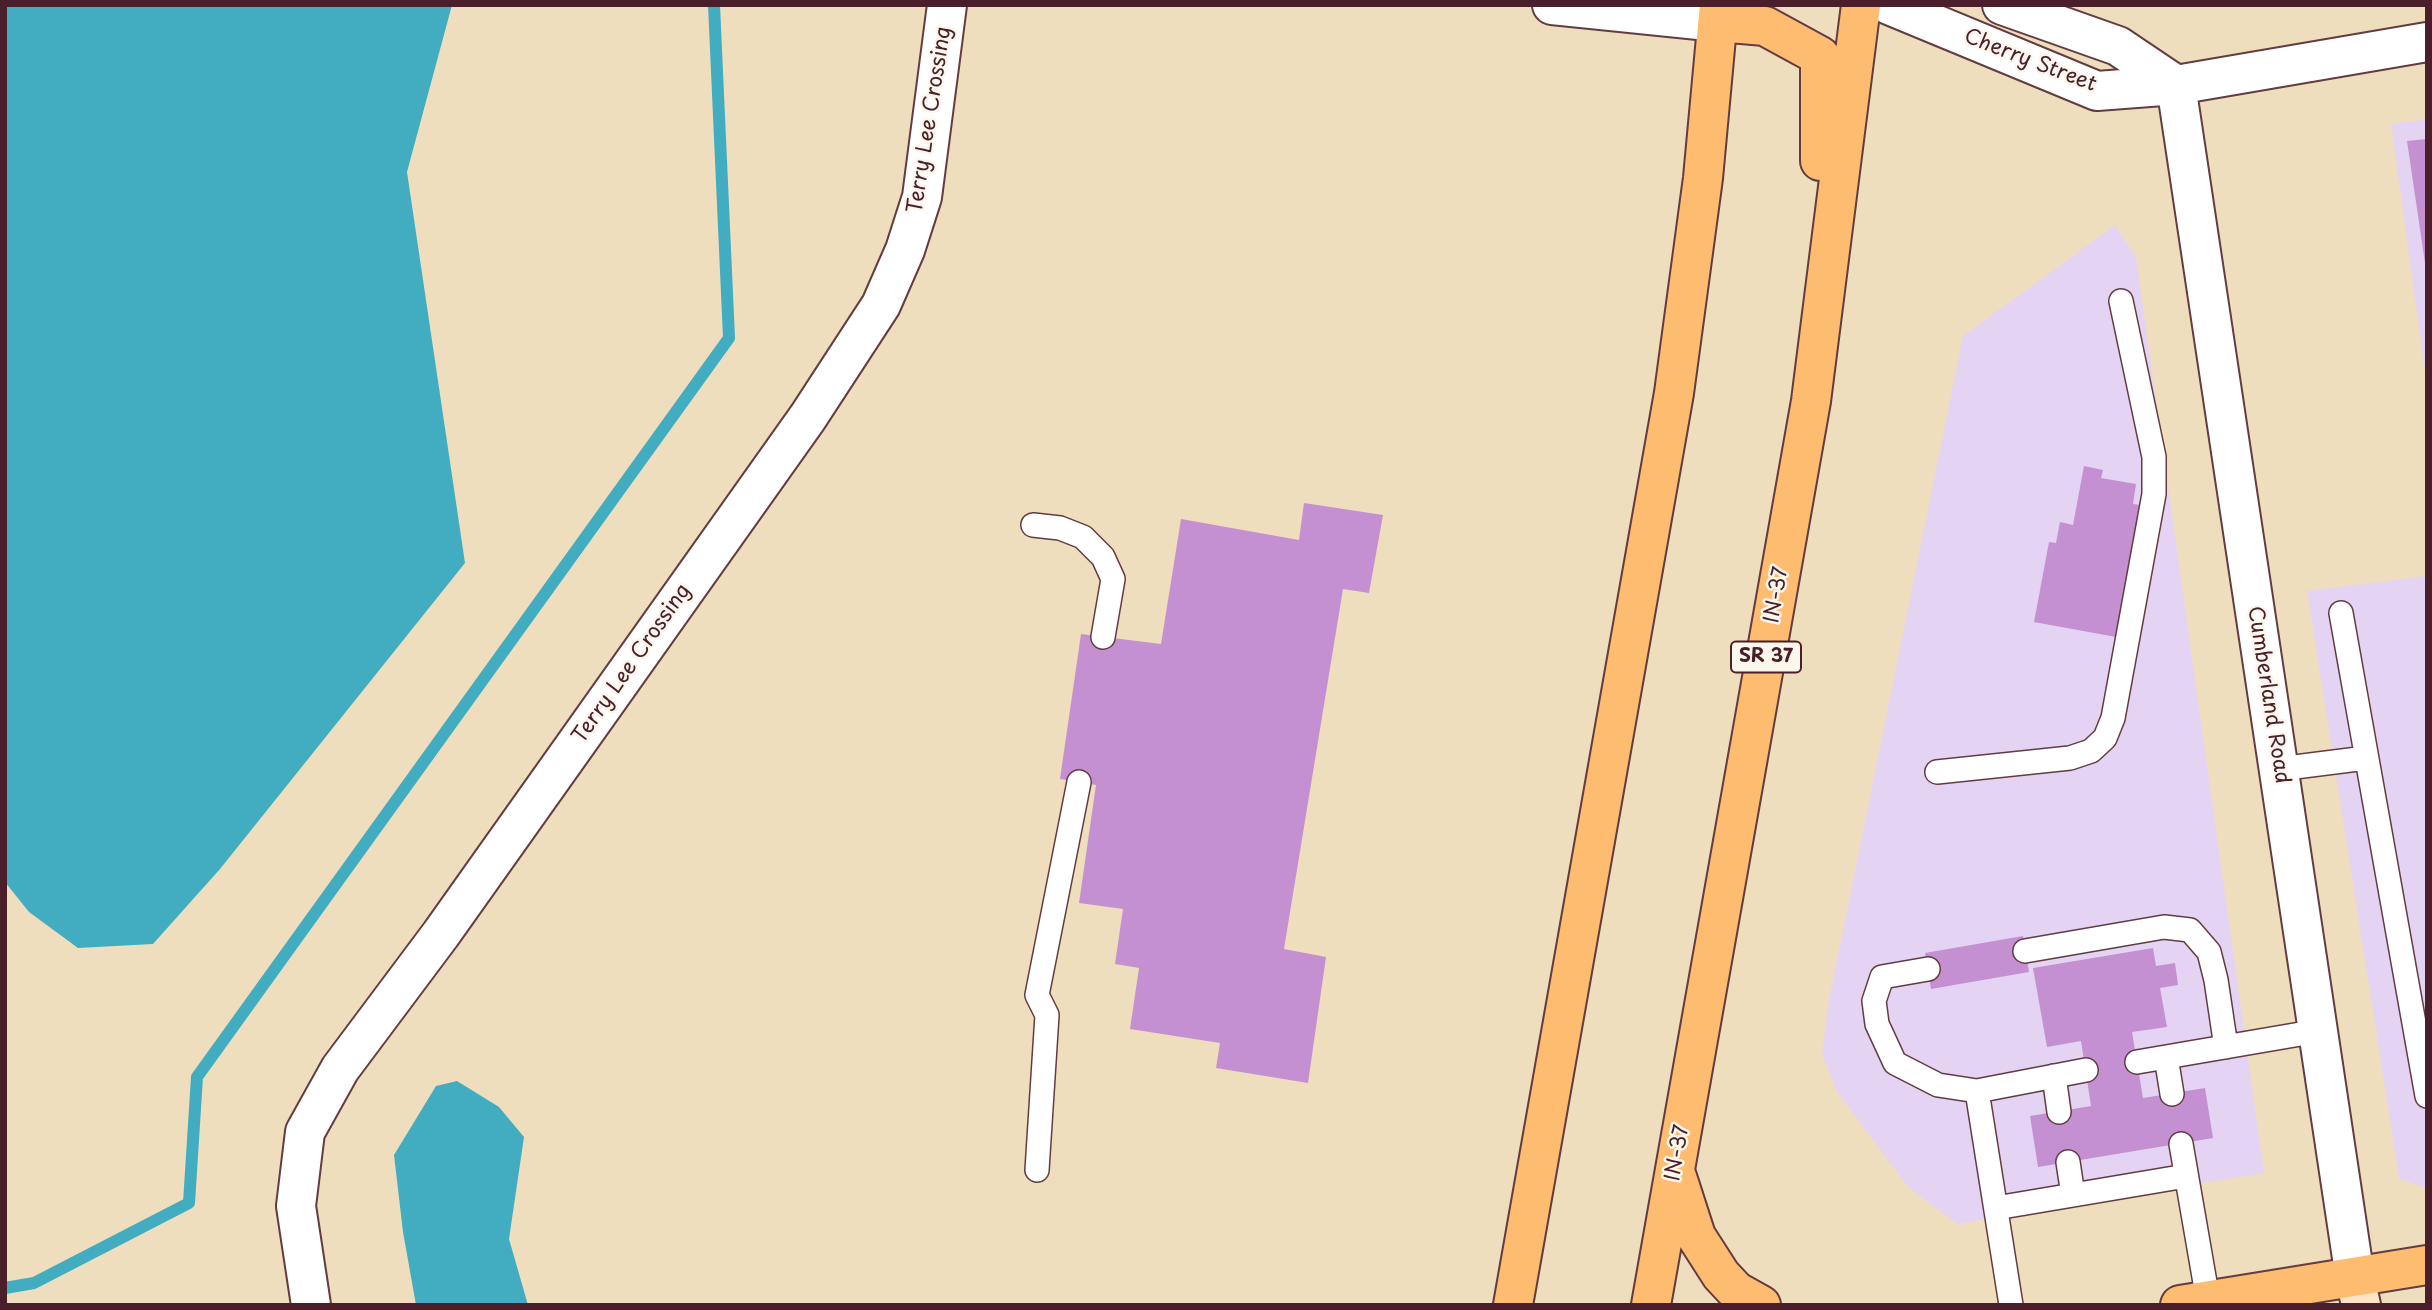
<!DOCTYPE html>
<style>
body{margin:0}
#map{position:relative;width:2432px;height:1310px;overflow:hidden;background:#efdebd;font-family:"Playpen Sans",sans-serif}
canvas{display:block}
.frame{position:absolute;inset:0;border:7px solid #4a1f2b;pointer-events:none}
</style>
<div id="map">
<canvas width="2432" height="1310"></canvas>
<div class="frame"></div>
</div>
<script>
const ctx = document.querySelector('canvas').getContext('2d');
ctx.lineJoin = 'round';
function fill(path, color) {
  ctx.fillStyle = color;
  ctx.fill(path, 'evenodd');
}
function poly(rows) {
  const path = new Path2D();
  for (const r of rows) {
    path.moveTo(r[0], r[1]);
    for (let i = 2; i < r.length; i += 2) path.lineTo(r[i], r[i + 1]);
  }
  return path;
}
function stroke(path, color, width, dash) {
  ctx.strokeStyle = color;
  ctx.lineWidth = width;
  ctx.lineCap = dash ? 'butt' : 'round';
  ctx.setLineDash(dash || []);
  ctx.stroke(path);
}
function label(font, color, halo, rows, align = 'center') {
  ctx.font = font + ' "Playpen Sans",sans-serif';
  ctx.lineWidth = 5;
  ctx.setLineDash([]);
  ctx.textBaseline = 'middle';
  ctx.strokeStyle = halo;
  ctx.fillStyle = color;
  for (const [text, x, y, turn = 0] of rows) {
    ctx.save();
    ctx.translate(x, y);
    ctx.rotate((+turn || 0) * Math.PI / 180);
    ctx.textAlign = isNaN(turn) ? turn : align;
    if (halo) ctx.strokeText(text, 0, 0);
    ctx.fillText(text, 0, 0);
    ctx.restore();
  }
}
fill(poly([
 [2427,119,2427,387,2391,124],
 [2115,225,2136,257,2264,1173,1957,1224,1908,1187,1837,1092,1822,1054,1829,999,1963,336],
 [2427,576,2427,1189,2399,1178,2307,591]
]), '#e4d3f2');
fill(poly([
 [5,5,452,5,407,172,465,563,220,869,153,944,78,948,29,912,5,882],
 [457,1081,499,1107,524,1137,509,1239,528,1305,416,1305,403,1232,394,1155,436,1086]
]), '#42adc1');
stroke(poly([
 [5,1288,34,1283,189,1203,197,1077,729,338,714,5]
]), '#42adc1', 12);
fill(poly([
 [2427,139,2427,263,2425,263,2407,141],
 [2084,466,2103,470,2101,478,2136,484,2133,504,2141,505,2133,576,2127,576,2122,603,2127,604,2124,620,2119,619,2116,637,2034,622,2049,542,2056,543,2060,522,2073,525],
 [1304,503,1383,515,1369,593,1343,589,1284,949,1326,957,1308,1083,1216,1068,1220,1043,1130,1029,1139,968,1115,964,1123,909,1079,903,1096,785,1060,779,1081,634,1161,644,1181,519,1299,540],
 [2023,936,2029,972,1931,989,1925,953],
 [2153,948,2156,966,2175,963,2178,985,2160,988,2167,1027,2132,1032,2143,1098,2205,1088,2213,1138,2038,1167,2030,1116,2091,1106,2081,1041,2047,1047,2033,968]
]), '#c590d2');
const lane = poly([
 [1033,525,1060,528,1083,537,1103,557,1113,579,1103,637],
 [2341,613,2427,1096],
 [2279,769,2366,758],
 [1937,772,2070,758,2091,751,2105,738,2113,718,2154,494,2154,457,2121,301],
 [2025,951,2164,927,2190,930,2209,952,2216,980,2226,1047],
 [1928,969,1882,977,1874,1001,1877,1024,1895,1063,1938,1085,1977,1091,2086,1070],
 [2166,1057,2172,1094],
 [2137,1062,2318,1031],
 [2054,1076,2059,1112],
 [1977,1091,2011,1305],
 [2181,1144,2208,1300],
 [2068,1162,2073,1195],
 [1037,1170,1047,1015,1037,995,1079,782],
 [1996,1208,2186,1176]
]);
const street = poly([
 [1552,5,1718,22],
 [1889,5,2097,91,2176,85,2427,42],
 [2002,5,2118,46,2176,85],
 [2176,85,2355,1278],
 [311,1305,296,1206,305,1132,340,1069,441,934,808,417,881,305,905,250,922,197,947,5]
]);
const secondary = poly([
 [2355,1278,2361,1305]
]);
const primary = poly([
 [2180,1305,2427,1265]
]);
const highway = poly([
 [1718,22,1765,26,1820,56,1820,161],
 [1677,1177,1696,1236,1721,1275,1736,1291,1761,1305],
 [1513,1305,1674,393,1703,178,1719,5],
 [1651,1305,1811,401,1861,5]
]);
stroke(lane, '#633c41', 26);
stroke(street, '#633c41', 42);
stroke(secondary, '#633c41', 42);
stroke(primary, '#633c41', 42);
stroke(highway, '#633c41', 42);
stroke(lane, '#fff', 23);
stroke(street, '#fff', 38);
stroke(secondary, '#fee4c5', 38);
stroke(primary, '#fdbc6f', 38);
stroke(highway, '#fdbc6f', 38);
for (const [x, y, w] of [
 [1766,657,70]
]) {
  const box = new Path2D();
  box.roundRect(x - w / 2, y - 15.5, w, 31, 5);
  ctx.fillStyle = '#fbf7ec';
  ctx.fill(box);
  stroke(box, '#4a1f2b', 2);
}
label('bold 19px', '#4a1f2b', null, [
 ["SR 37",1766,657]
]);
label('21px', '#4a1f2b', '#fbf7ec', [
 ["Cherry Street",2030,61,21],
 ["Terry Lee Crossing",930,120,-81],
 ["IN-37",1777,595,-80],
 ["Terry Lee Crossing",632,664,-55],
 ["Cumberland Road",2268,695,81],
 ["IN-37",1678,1153,-80]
]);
</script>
